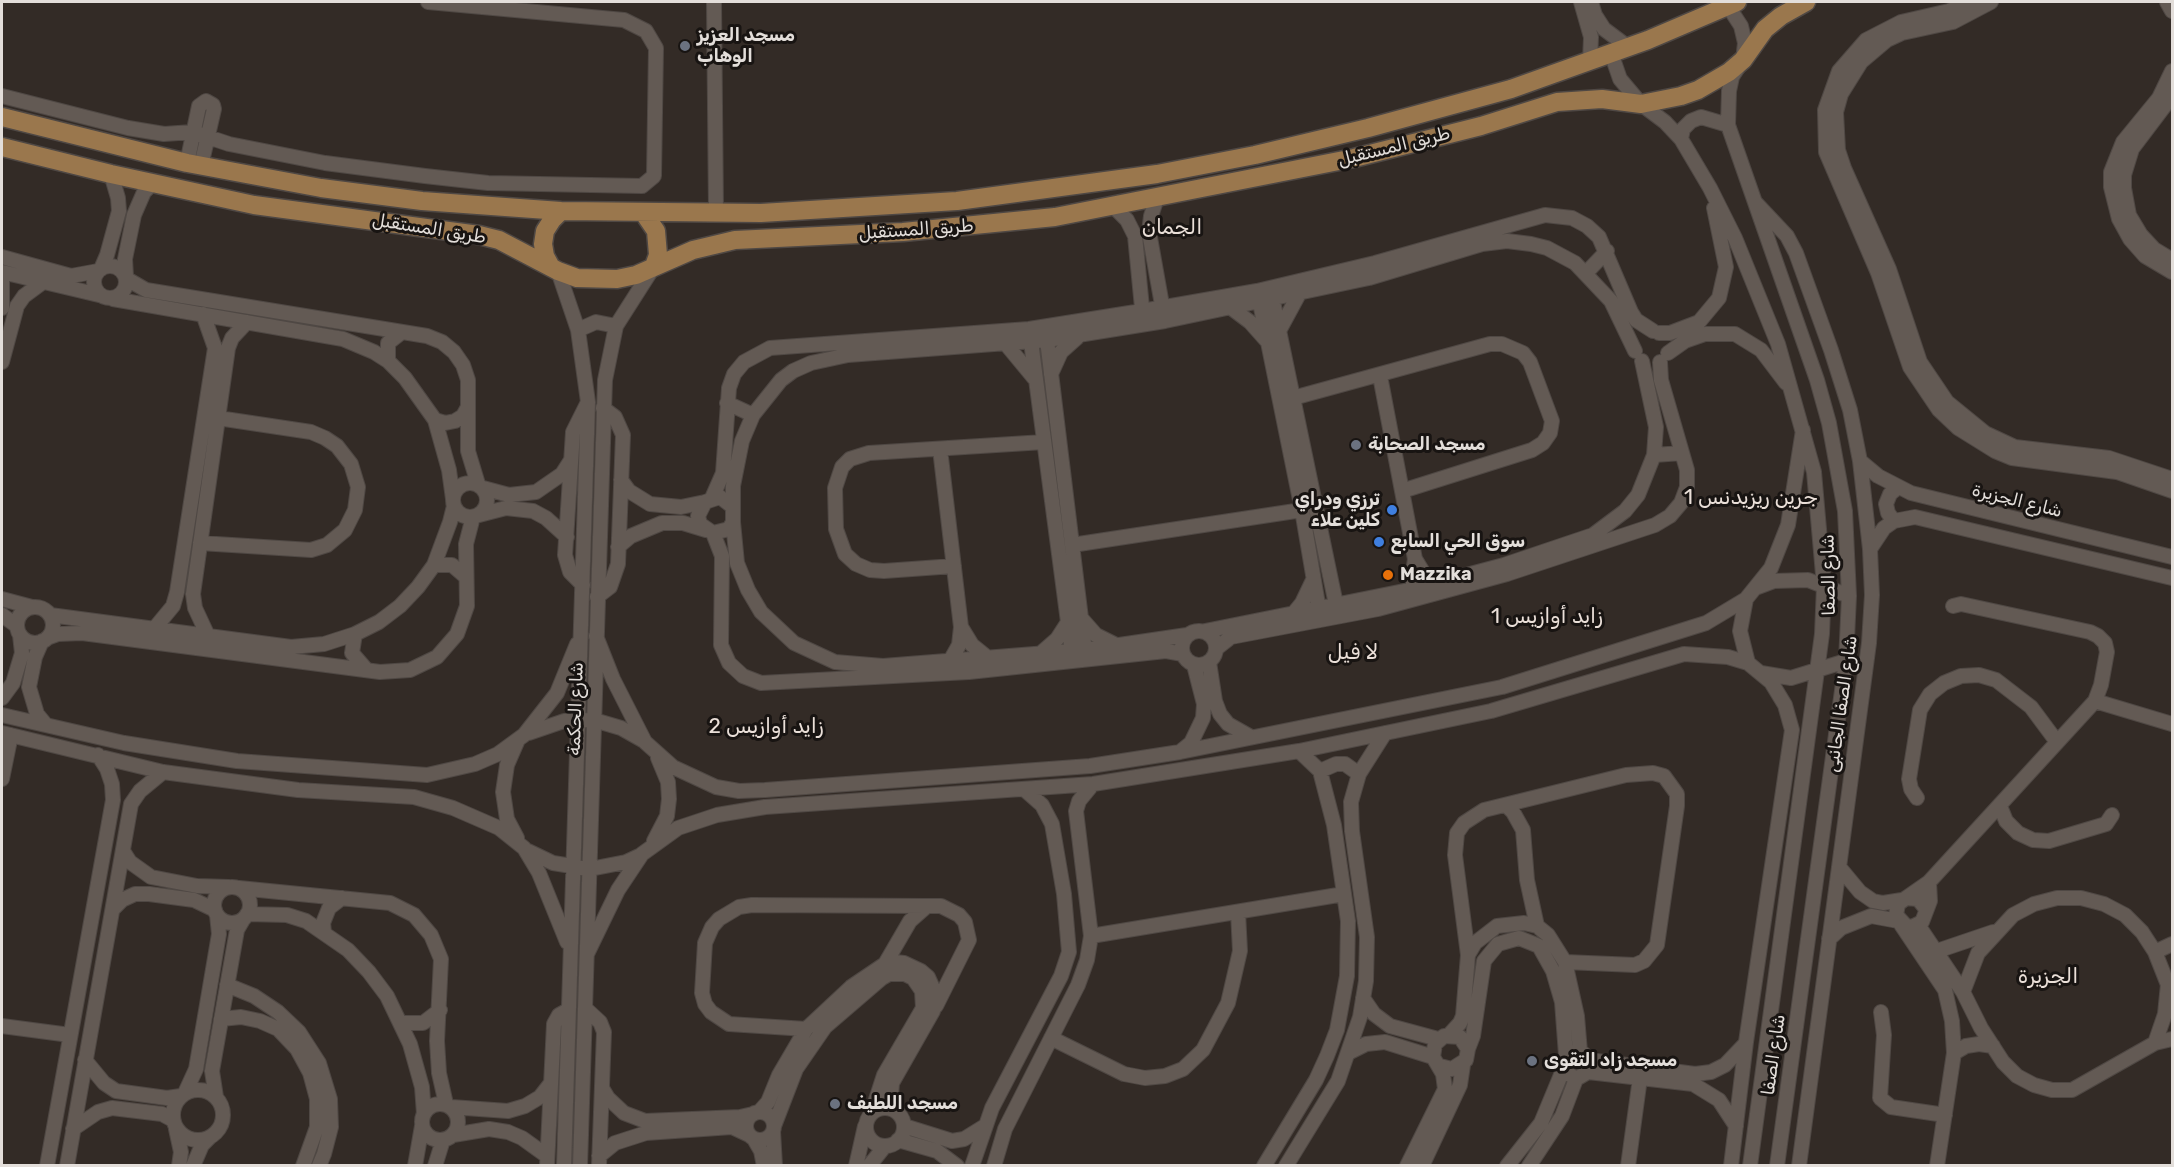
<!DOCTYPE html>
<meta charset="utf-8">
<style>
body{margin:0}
#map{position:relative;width:2174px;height:1167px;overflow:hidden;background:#332b26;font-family:Rubik,sans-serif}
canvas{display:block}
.frame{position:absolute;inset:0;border:3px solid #e3deda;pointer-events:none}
</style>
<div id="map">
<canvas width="2174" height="1167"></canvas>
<div class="frame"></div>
</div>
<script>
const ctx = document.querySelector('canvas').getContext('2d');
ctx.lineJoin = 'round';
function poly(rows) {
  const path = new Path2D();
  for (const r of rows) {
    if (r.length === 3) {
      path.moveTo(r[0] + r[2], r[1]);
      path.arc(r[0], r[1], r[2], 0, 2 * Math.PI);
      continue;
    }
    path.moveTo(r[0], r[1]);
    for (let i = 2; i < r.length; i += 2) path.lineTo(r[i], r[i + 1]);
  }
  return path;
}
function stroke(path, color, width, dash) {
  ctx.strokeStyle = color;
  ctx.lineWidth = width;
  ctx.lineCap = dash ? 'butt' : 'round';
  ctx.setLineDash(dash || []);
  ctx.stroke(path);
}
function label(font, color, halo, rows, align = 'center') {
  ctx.font = font + ' Rubik,Cairo,sans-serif';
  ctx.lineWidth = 6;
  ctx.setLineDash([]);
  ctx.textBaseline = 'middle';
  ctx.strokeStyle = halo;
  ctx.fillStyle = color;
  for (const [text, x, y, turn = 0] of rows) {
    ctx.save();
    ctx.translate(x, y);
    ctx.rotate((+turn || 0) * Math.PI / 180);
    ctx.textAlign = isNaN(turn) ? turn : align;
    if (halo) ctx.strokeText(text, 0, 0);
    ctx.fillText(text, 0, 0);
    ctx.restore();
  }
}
const minor = poly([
 [714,2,716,212],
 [1581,2,1591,37,1590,61],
 [1591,2,1595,15,1604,29,1628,47],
 [1970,2,1949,11,1901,22,1866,40,1839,71,1825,110,1826,152,1878,273,1910,367,1939,410,1958,428,1995,451,2012,458,2117,472,2172,491],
 [1991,2,1953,22,1902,33,1887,40,1861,62,1841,94,1836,112,1838,150,1844,168,1889,269,1920,362,1947,402,1985,433,2015,447,2109,458,2172,479],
 [2167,2,2172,11],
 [1728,6,1741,26,1745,43,1743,60,1732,77,1729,91,1728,125,1817,380,1829,423,1845,511,1849,596,1846,661,1777,1166],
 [1611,53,1620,79,1641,104,1665,122,1681,139,1710,188,1735,238,1778,344,1814,472,1824,586,1822,634,1750,1166],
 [2172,71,2159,98,2123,142,2111,172,2111,187,2119,219,2130,239,2145,256,2172,272],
 [2,96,128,128,164,134,193,132,229,144,325,163,425,176,488,183,642,186,654,176,656,48,646,31,624,20,428,2],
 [2172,96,2132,149,2124,175,2124,188,2129,215,2141,235,2154,249,2172,260],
 [1681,139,1683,129,1691,121,1701,117,1728,125],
 [187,163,199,106,206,101,213,105,214,109,201,166],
 [1157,198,1151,216,1149,232,1164,316],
 [1755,202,1787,236,1796,253,1831,350,1850,410,1860,461,1870,549,1872,595,1869,643,1799,1166],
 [1114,207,1127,220,1135,236,1143,318],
 [2,257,71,276,98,271],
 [110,282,16],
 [101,269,107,255,119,211,118,198,111,174],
 [558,271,578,330,588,402,564,1166],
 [2,272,99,295],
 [1586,273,1607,251],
 [126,276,125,259,134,215,144,192,152,184],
 [127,279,146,290,427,336,442,342,454,352,463,365,468,380,468,451,478,484],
 [2,281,2,308],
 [1271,292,1338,614],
 [1258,293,1302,510,1320,616],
 [113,299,343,339,374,352,388,361,405,378,435,420,449,470,453,499],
 [1230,307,1250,322,1266,340],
 [578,330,596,322,616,326],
 [1279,331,1299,294],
 [1046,332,1086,659],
 [1659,333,1670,333,1699,322,1719,298,1726,267,1714,208],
 [1030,334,1073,660],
 [1005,343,1034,378],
 [1668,353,1685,341,1705,334,1735,334,1761,350,1786,383],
 [388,361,388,343,402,332],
 [2,362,17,306,24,296,43,282],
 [1051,374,1061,352,1080,335],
 [1380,376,1415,559,1412,579,1417,598],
 [1293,398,1490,344,1502,344,1523,353,1530,362,1552,421,1550,433,1543,443,1532,450,1402,491],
 [727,403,753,415],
 [435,420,445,423,455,421,463,416,468,407],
 [940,449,961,627,959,645,950,661],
 [1654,455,1682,453],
 [1860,461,1878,476,1911,493,2172,557],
 [621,480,629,491,650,504,681,507,705,502],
 [470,500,17],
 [483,488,509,495,536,492,562,474,571,460],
 [712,498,723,473,729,388,734,374,744,362,770,348,1029,329,1142,311,1257,291,1375,263,1545,215,1572,218,1587,226,1599,237,1631,312,1636,320,1653,331],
 [733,507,733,486,742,441,753,415,781,380,793,371,811,363,848,355,1047,340,1165,321,1369,278,1482,244,1507,241,1531,244,1547,248,1575,263,1611,301,1635,351],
 [479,515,506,508,533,511,546,518,567,537],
 [1894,521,1888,513,1886,504,1890,494,1897,488],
 [733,522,737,563,748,590,761,612,794,643,835,662,883,666,1085,650,1187,635],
 [713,533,729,529,733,522,733,507,720,497,705,502,698,516,700,524,713,533,722,556,721,645,729,663,743,676,761,683,969,672,1166,651,1183,654],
 [200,543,311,550,327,545,345,530,355,510,358,487,351,464,337,446,325,438,311,432,218,418],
 [1072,545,1302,510],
 [618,547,631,536,662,523,683,523,706,530],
 [1870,549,1884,528,1894,521,1915,517,2172,578],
 [1415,559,1435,592],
 [434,565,452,565,466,577],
 [954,566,884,571,870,570,856,564,845,554,836,529,835,488,842,467,850,459,869,453,1044,442],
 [583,585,570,572,565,555,573,432,587,404],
 [1758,587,1774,581,1808,580,1849,596],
 [597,597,610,587,618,564,623,435,615,417,603,408],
 [2,599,32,607],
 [1746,599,1740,631,1748,663],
 [35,625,18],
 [1293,614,1302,603,1313,580],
 [2,615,17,626],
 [50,615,291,647,324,644,355,634,379,622,400,606,418,587,434,565,450,522,454,506],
 [1081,618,1096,635,1116,645],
 [961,627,972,645,988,658],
 [154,629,173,606,177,592,215,348,203,314],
 [1199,648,17],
 [1205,631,1414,589,1504,565,1593,535,1625,511,1638,495,1654,455,1656,427,1642,361],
 [355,634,352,653,365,668],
 [208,636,195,608,193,594,228,348,232,338,247,322],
 [596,636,613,679,645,742,673,767,716,787,739,791,765,790,1090,766,1180,752,1502,687,1706,623,1746,599,1771,568,1788,525,1803,430],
 [47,638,58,634,82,633,380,672,410,670,437,657,457,634,467,606,466,544,473,517],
 [42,641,35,657,29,687,37,714,46,725],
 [1217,648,1231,637,1378,609,1507,574,1655,525,1670,516,1681,503,1687,487,1687,470,1661,380,1660,362],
 [1041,653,1057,639,1068,622],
 [1209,662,1215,701,1220,714,1228,724,1251,737],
 [1761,673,1791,678,1846,661],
 [2,698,13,683,22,653,20,635],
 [2095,701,2172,724],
 [2,715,124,743,237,761,427,775,475,764,498,754,524,735,557,693,577,644],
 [2,733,163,772,298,790,414,797,453,808,499,828,524,848,539,873,567,942],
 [529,733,564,721,594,720,621,728,644,741],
 [1180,752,1191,743,1203,718,1204,704,1194,665],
 [1320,771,1336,764,1345,764,1359,774],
 [2,779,11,735],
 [1917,798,1911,789,1909,779,1920,710,1930,694,1944,683,1961,676,1979,675,1996,680,2031,707,2057,742],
 [1506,805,1513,812,1523,830,1527,880,1537,926],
 [2000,806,2006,821,2018,833,2033,840,2049,841,2106,824,2112,815],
 [517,838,507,819,503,792,507,765,517,742],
 [654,841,667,816,669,799,668,782,658,758],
 [123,851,130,862,151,877,197,886,229,887],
 [528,851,553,863,590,869,626,862,641,855],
 [1840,868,1860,892,1873,901,1883,903,1902,900],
 [232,905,18],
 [239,888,390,903,414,915,431,935,441,959,437,1041,439,1073,446,1104],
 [1906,898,1929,882,2095,701,2101,685,2107,652,2105,643,2098,636,2090,632,1961,604,1953,606],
 [113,909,122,900,135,894,149,894,194,900,215,910],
 [1926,909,1918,899,1906,898,1898,904,1896,915,1906,926,1912,927,1922,922,1930,901,1929,882],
 [247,914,287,915,306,921,348,950,369,972,387,996,410,1044,422,1087,424,1114],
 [1900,923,1945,990,1952,1021,1954,1053,1937,1166],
 [1918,925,1963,992,1981,1028,2003,1062,2017,1076,2034,1085,2052,1090,2072,1090,2155,1043,2172,1039],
 [324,932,323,923,329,908,342,898],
 [1091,936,1344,894],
 [1829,939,1841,928,1871,916,1898,921],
 [1934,952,1993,932],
 [2155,952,2172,944],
 [587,954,618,890,642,854,678,828,717,815,765,807,1093,784,1299,751,1491,711,1684,654,1728,657,1748,663,1771,682,1785,705,1792,730,1746,1042,1731,1166],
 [1468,955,1455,855,1457,833,1464,823,1484,810,1626,775,1653,773,1664,776,1677,794,1677,806,1657,945,1644,961,1635,965,1565,962],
 [885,964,910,921,927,906,941,906,959,915,965,922,969,940,936,1006],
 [227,985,254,996,278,1012,299,1032,319,1063,330,1099,331,1127,324,1154,319,1166],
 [1963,992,1978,953,2013,915,2034,904,2057,898,2081,898,2104,904,2125,915,2142,932,2155,952,2172,995],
 [1363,998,1374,1014,1390,1026,1438,1039],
 [586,1009,600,1022,604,1032,599,1166],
 [1881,1012,1884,1035,1880,1098,1891,1107,1945,1115],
 [221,1019,241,1017,260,1021,278,1029,297,1049,310,1073,317,1099,317,1127,303,1166],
 [401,1023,423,1023,440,1010],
 [2,1026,70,1035],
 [806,1029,729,1024,711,1012,705,1004,702,993,705,943,712,927,719,919,739,907,752,905,927,906],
 [1450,1034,1460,1023,1463,1016,1468,955,1475,943,1497,926,1524,923,1537,926,1548,935,1565,962,1577,1016,1580,1052],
 [1051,1038,1124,1074,1145,1078,1165,1076,1183,1069,1203,1050,1228,1003,1240,951,1238,912],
 [2155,1043,2165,1014,2168,984],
 [1468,1049,1473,1036,1484,961,1498,944,1519,938,1539,946,1553,971,1562,1002,1566,1055],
 [1350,1052,1366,1044,1385,1042,1433,1057],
 [1954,1053,1966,1046,1979,1044,1993,1046],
 [85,1060,104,1083,116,1091,167,1098,181,1096],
 [1589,1060,1695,1074,1711,1072,1725,1065,1745,1044],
 [1588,1072,1589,1060,1584,1054,1570,1052,1563,1060,1563,1070,1576,1079,1588,1072,1693,1084,1719,1100,1736,1126],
 [602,1088,608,1098,624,1113,645,1121,740,1117,753,1114],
 [198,1115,25],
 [185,1093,196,1069,219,934,217,915],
 [216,1097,212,1071,237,930,244,918],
 [440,1122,18],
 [451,1107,508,1111,525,1106,540,1097,551,1083],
 [885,1127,19],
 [759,1112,768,1102,779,1075,806,1029,851,987,885,964,895,962,904,963,921,971,928,977,936,995,933,1011,892,1083,891,1097,895,1111],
 [760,1126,14],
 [774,1126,796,1069,825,1027,882,978,889,974,905,974,913,978,922,991,923,1008,884,1075,872,1112],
 [904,1126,952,1141,964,1139,985,1126],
 [73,1129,98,1112,112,1108,162,1114,173,1120],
 [176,1129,181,1152,179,1166],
 [773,1131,775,1166],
 [453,1135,489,1129,508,1132,522,1138,547,1156],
 [754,1139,761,1151,764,1166],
 [898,1140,937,1151,957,1166],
 [599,1156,615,1143,646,1133,732,1127,749,1135],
 [47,1166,113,800,112,784,107,769,98,755],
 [67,1166,131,804,140,791,163,772],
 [193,1166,202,1145,210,1137],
 [415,1166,422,1126],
 [435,1166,443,1140],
 [547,1166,554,1024,559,1015,568,1010],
 [580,1166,605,380,616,326,653,268],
 [856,1166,865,1126],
 [869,1166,885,1146],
 [972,1166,992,1108,1061,976,1069,952,1064,894,1052,824,1042,805,1025,790],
 [994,1166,1005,1129,1078,985,1087,960,1091,936,1076,811,1079,801,1093,784],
 [1264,1166,1316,1080,1327,1056,1337,1030,1347,976,1348,921,1334,825,1320,771,1299,751],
 [1286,1166,1338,1081,1360,1017,1366,981,1367,937,1352,831,1351,802,1359,774,1385,733],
 [1407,1166,1445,1089,1443,1074,1433,1057,1435,1044,1444,1036,1460,1037,1468,1049,1466,1060,1452,1069,1440,1066],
 [1422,1166,1460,1085,1463,1065],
 [1507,1166,1541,1123,1563,1070],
 [1529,1166,1562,1116,1576,1079],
 [1628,1166,1640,1078]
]);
const major = poly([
 [2,117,187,163,321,188,422,201,561,211,761,213,957,201,1157,174,1255,155,1368,128,1511,89,1648,40,1737,2],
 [2,147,111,174,254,205,479,235,499,240,558,271,577,278,617,279,636,275,693,250,735,240,903,232,1055,217,1354,158,1481,126,1557,102,1602,99,1641,104,1681,96,1698,90,1729,72,1743,60,1765,29,1781,16,1806,2],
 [643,212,656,231,658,255,654,266],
 [551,267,545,256,543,244,545,231,552,220,561,211]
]);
stroke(minor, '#4f4844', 16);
stroke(major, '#4f4844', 21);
stroke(minor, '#635a54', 14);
stroke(major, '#9a774d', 18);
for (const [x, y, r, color] of [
 [685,46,6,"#6b7280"],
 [1356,445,6,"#6b7280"],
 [1392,510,6,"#3f7fe0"],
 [1379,542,6,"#3f7fe0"],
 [1388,575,6,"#e8710a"],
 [1532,1061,6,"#6b7280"],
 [835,1104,6,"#6b7280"]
]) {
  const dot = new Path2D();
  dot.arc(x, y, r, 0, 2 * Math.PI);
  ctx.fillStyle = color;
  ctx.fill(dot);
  stroke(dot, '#181412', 2);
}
label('bold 18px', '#e3deda', '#181412', [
 ["مسجد العزيز",697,36],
 ["الوهاب",697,57],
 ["مسجد الصحابة",1368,445],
 ["ترزي ودراي",1380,500,"right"],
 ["كلين علاء",1380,521,"right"],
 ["سوق الحي السابع",1391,542],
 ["Mazzika",1400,575],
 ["مسجد زاد التقوى",1544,1061],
 ["مسجد اللطيف",847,1104]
], 'left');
label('18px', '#e3deda', '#181412', [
 ["طريق المستقبل",1394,147,-14],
 ["طريق المستقبل",429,229,9],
 ["طريق المستقبل",916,230,-4],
 ["شارع الجزيرة",2017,501,14],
 ["شارع الصفا",1829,575,-91],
 ["شارع الصفا الجانبى",1842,704,-82],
 ["شارع الحكمة",576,709,-88],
 ["شارع الصفا",1774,1055,-82]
]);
label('21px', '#eadfd8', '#181412', [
 ["الجمان",1172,228],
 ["جرين ريزيدنس 1",1751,498],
 ["زايد أوازيس 1",1547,617],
 ["لا فيل",1353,653],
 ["زايد أوازيس 2",766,727],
 ["الجزيرة",2048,977]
]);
</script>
